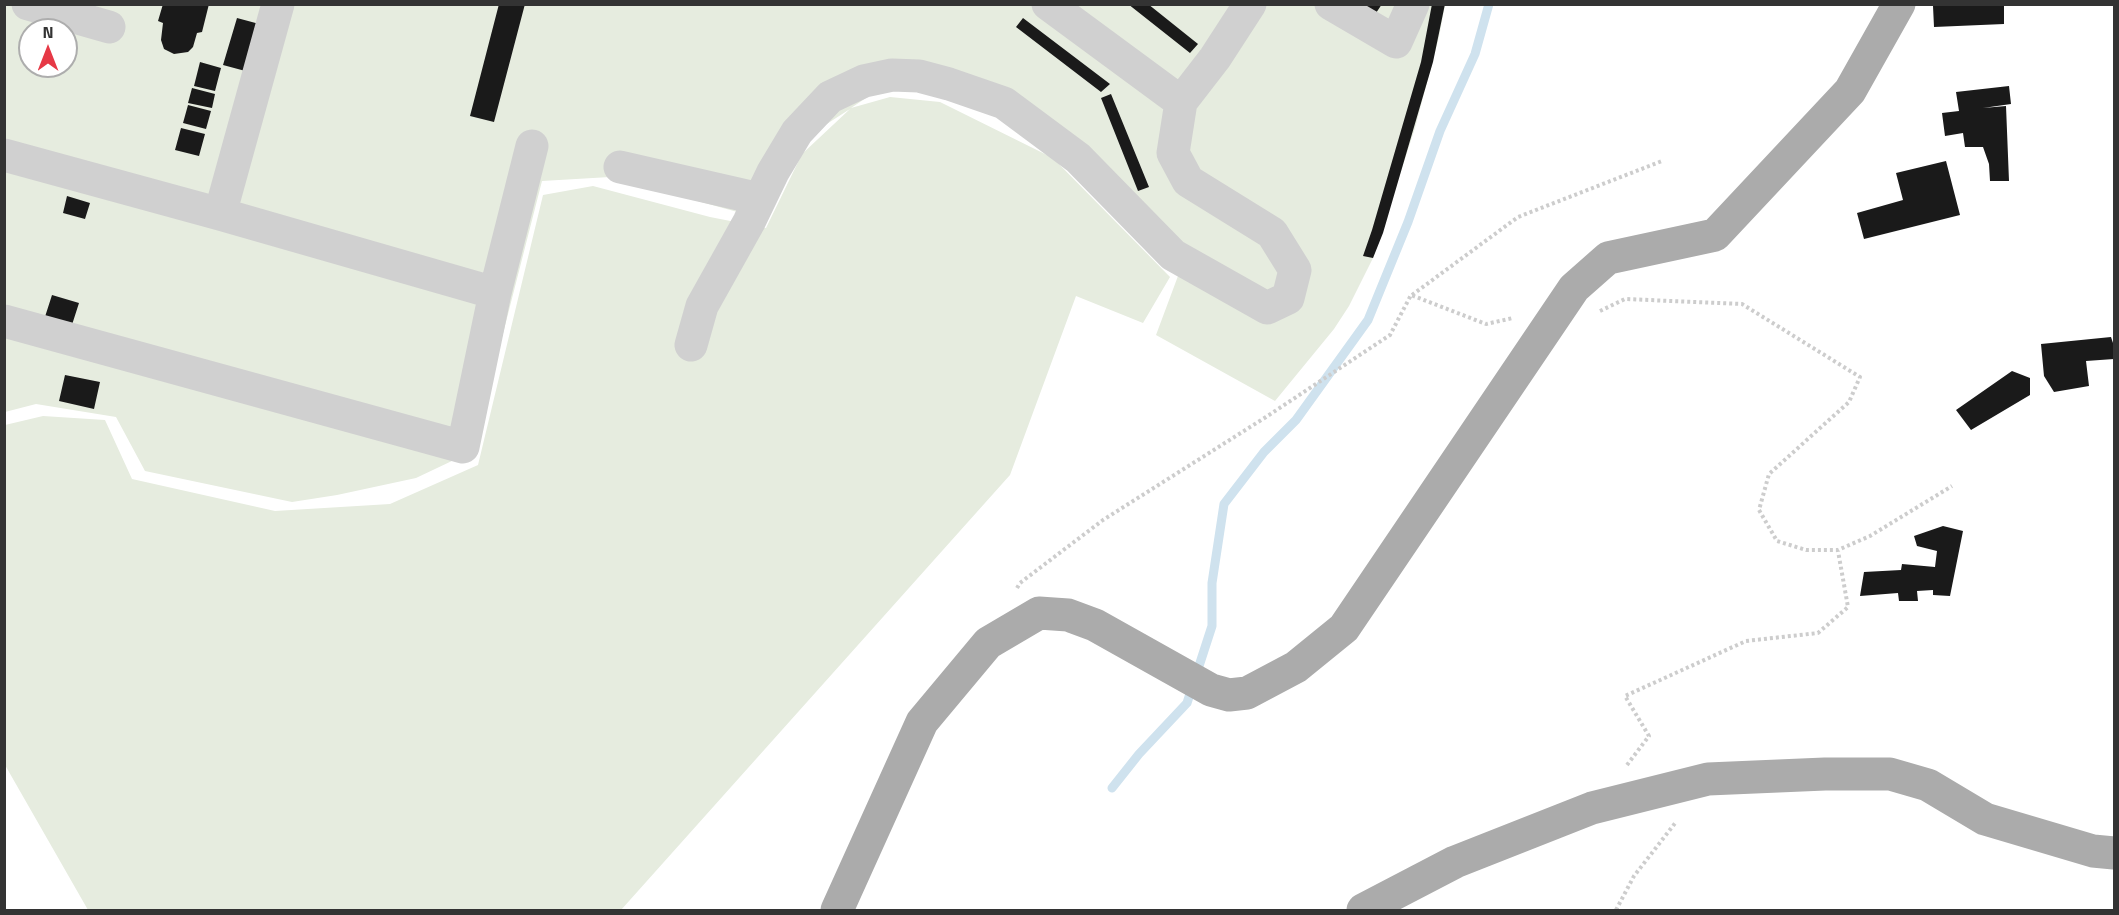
<!DOCTYPE html>
<style>
body{margin:0}
#map{position:relative;width:2119px;height:915px;overflow:hidden;background:#fff;font-family:"Titillium Web",sans-serif}
canvas{display:block}
.frame{position:absolute;inset:0;border:6px solid #333;pointer-events:none}
.north{position:absolute;left:18px;top:18px;width:60px;height:60px;box-sizing:border-box;background:#fff;border:2px solid #adadad;border-radius:50%;rotate:0deg;font-size:16px;font-weight:700;line-height:24px;text-align:center;color:#333}
.north::after{content:'';display:block;margin:auto;width:21px;height:27px;background:#e63946;clip-path:polygon(50% 0,100% 100%,50% 72%,0 100%)}
</style>
<div id="map">
<canvas width="2119" height="915"></canvas>
<div class="frame"></div>
<div class="north">N</div>
</div>
<script>
const ctx = document.querySelector('canvas').getContext('2d');
ctx.lineJoin = 'round';
function fill(path, color) {
  ctx.fillStyle = color;
  ctx.fill(path, 'evenodd');
}
function poly(rows) {
  const path = new Path2D();
  for (const r of rows) {
    path.moveTo(r[0], r[1]);
    for (let i = 2; i < r.length; i += 2) path.lineTo(r[i], r[i + 1]);
  }
  return path;
}
function stroke(path, color, width, dash) {
  ctx.strokeStyle = color;
  ctx.lineWidth = width;
  ctx.lineCap = dash ? 'butt' : 'round';
  ctx.setLineDash(dash || []);
  ctx.stroke(path);
}
fill(poly([
 [5,5,1445,5,1439,37,1415,128,1373,258,1349,306,1334,329,1275,401,1156,335,1178,276,1082,176,1020,129,951,95,881,88,851,108,890,97,940,102,1053,158,1170,277,1143,323,1076,296,1010,475,621,910,88,910,5,765,5,425,43,416,105,420,132,479,275,511,390,504,478,465,543,195,593,186,710,217,766,228,802,154,850,109,805,138,763,219,610,177,542,181,473,451,416,478,337,495,292,502,145,471,116,417,36,404,5,412],
 [30,30,66,30,66,66,30,66]
]), '#e6ecdf');
stroke(poly([
 [1112,788,1139,754,1187,703,1212,626,1212,583,1224,504,1264,452,1296,420,1368,320,1408,222,1440,131,1475,54,1489,4]
]), '#cfe2ee', 9);
fill(poly([
 [163,4,209,4,202,32,197,33,193,47,188,52,174,54,164,49,161,40,163,23,158,21],
 [499,4,525,4,494,122,470,116],
 [1128,4,1148,4,1198,44,1190,53],
 [1349,4,1382,4,1372,19],
 [1432,4,1445,4,1433,62,1383,233,1373,258,1363,256,1372,230,1421,62],
 [1933,6,2004,6,2004,24,1934,27],
 [237,18,263,25,249,72,223,65],
 [1023,18,1110,84,1101,92,1016,27],
 [200,62,221,68,215,91,194,86],
 [2009,86,2011,104,1983,108,2006,106,2009,181,1990,181,1989,164,1983,147,1965,147,1963,133,1945,136,1942,113,1959,111,1956,92],
 [192,88,215,94,212,108,188,103],
 [1111,94,1149,187,1138,191,1101,98],
 [188,105,211,111,206,129,183,123],
 [181,128,205,134,199,156,175,150],
 [1946,161,1960,215,1864,239,1857,213,1903,200,1896,173],
 [67,196,90,203,85,219,63,213],
 [52,295,79,303,70,331,43,323],
 [2111,337,2114,346,2114,359,2086,361,2089,386,2054,392,2044,376,2041,344],
 [2012,371,2030,378,2030,395,1971,430,1956,410],
 [65,375,100,382,94,409,59,401],
 [1943,526,1963,531,1950,596,1933,595,1933,590,1917,591,1918,601,1899,601,1898,593,1860,596,1864,572,1901,570,1902,564,1935,567,1937,551,1917,546,1914,536]
]), '#1a1a1a');
stroke(poly([
 [1412,295,1518,217,1662,161],
 [1600,311,1625,299,1742,304,1860,377,1849,402,1769,474,1759,510,1777,541,1806,550,1838,550,1870,536,1952,486],
 [1017,588,1020,583,1103,520,1266,417,1390,335,1411,295,1486,324,1513,318],
 [1627,765,1649,736,1625,696,1746,641,1818,633,1848,607,1838,551],
 [1616,910,1634,876,1676,822]
]), '#cdcdcd', 4, [3, 3]);
stroke(poly([
 [28,4,109,27],
 [1048,4,1181,102],
 [1331,4,1396,42,1413,4],
 [4,155,220,214,495,293],
 [620,167,760,199],
 [220,214,278,4],
 [4,321,463,447,495,293,532,146],
 [691,345,702,306,749,222,773,172,797,132,830,97,864,81,892,75,919,76,949,84,1004,103,1078,158,1173,255,1267,308,1288,298,1295,270,1272,233,1188,181,1173,153,1181,102,1215,58,1250,4]
]), '#d0d0d0', 33);
stroke(poly([
 [837,910,922,722,988,643,1039,613,1068,615,1095,625,1211,690,1229,695,1247,693,1296,667,1344,628,1574,288,1608,258,1715,235,1850,91,1899,4],
 [1363,910,1455,862,1592,808,1708,779,1825,774,1890,774,1928,785,1985,819,2093,851,2114,853]
]), '#ababab', 33);
</script>
